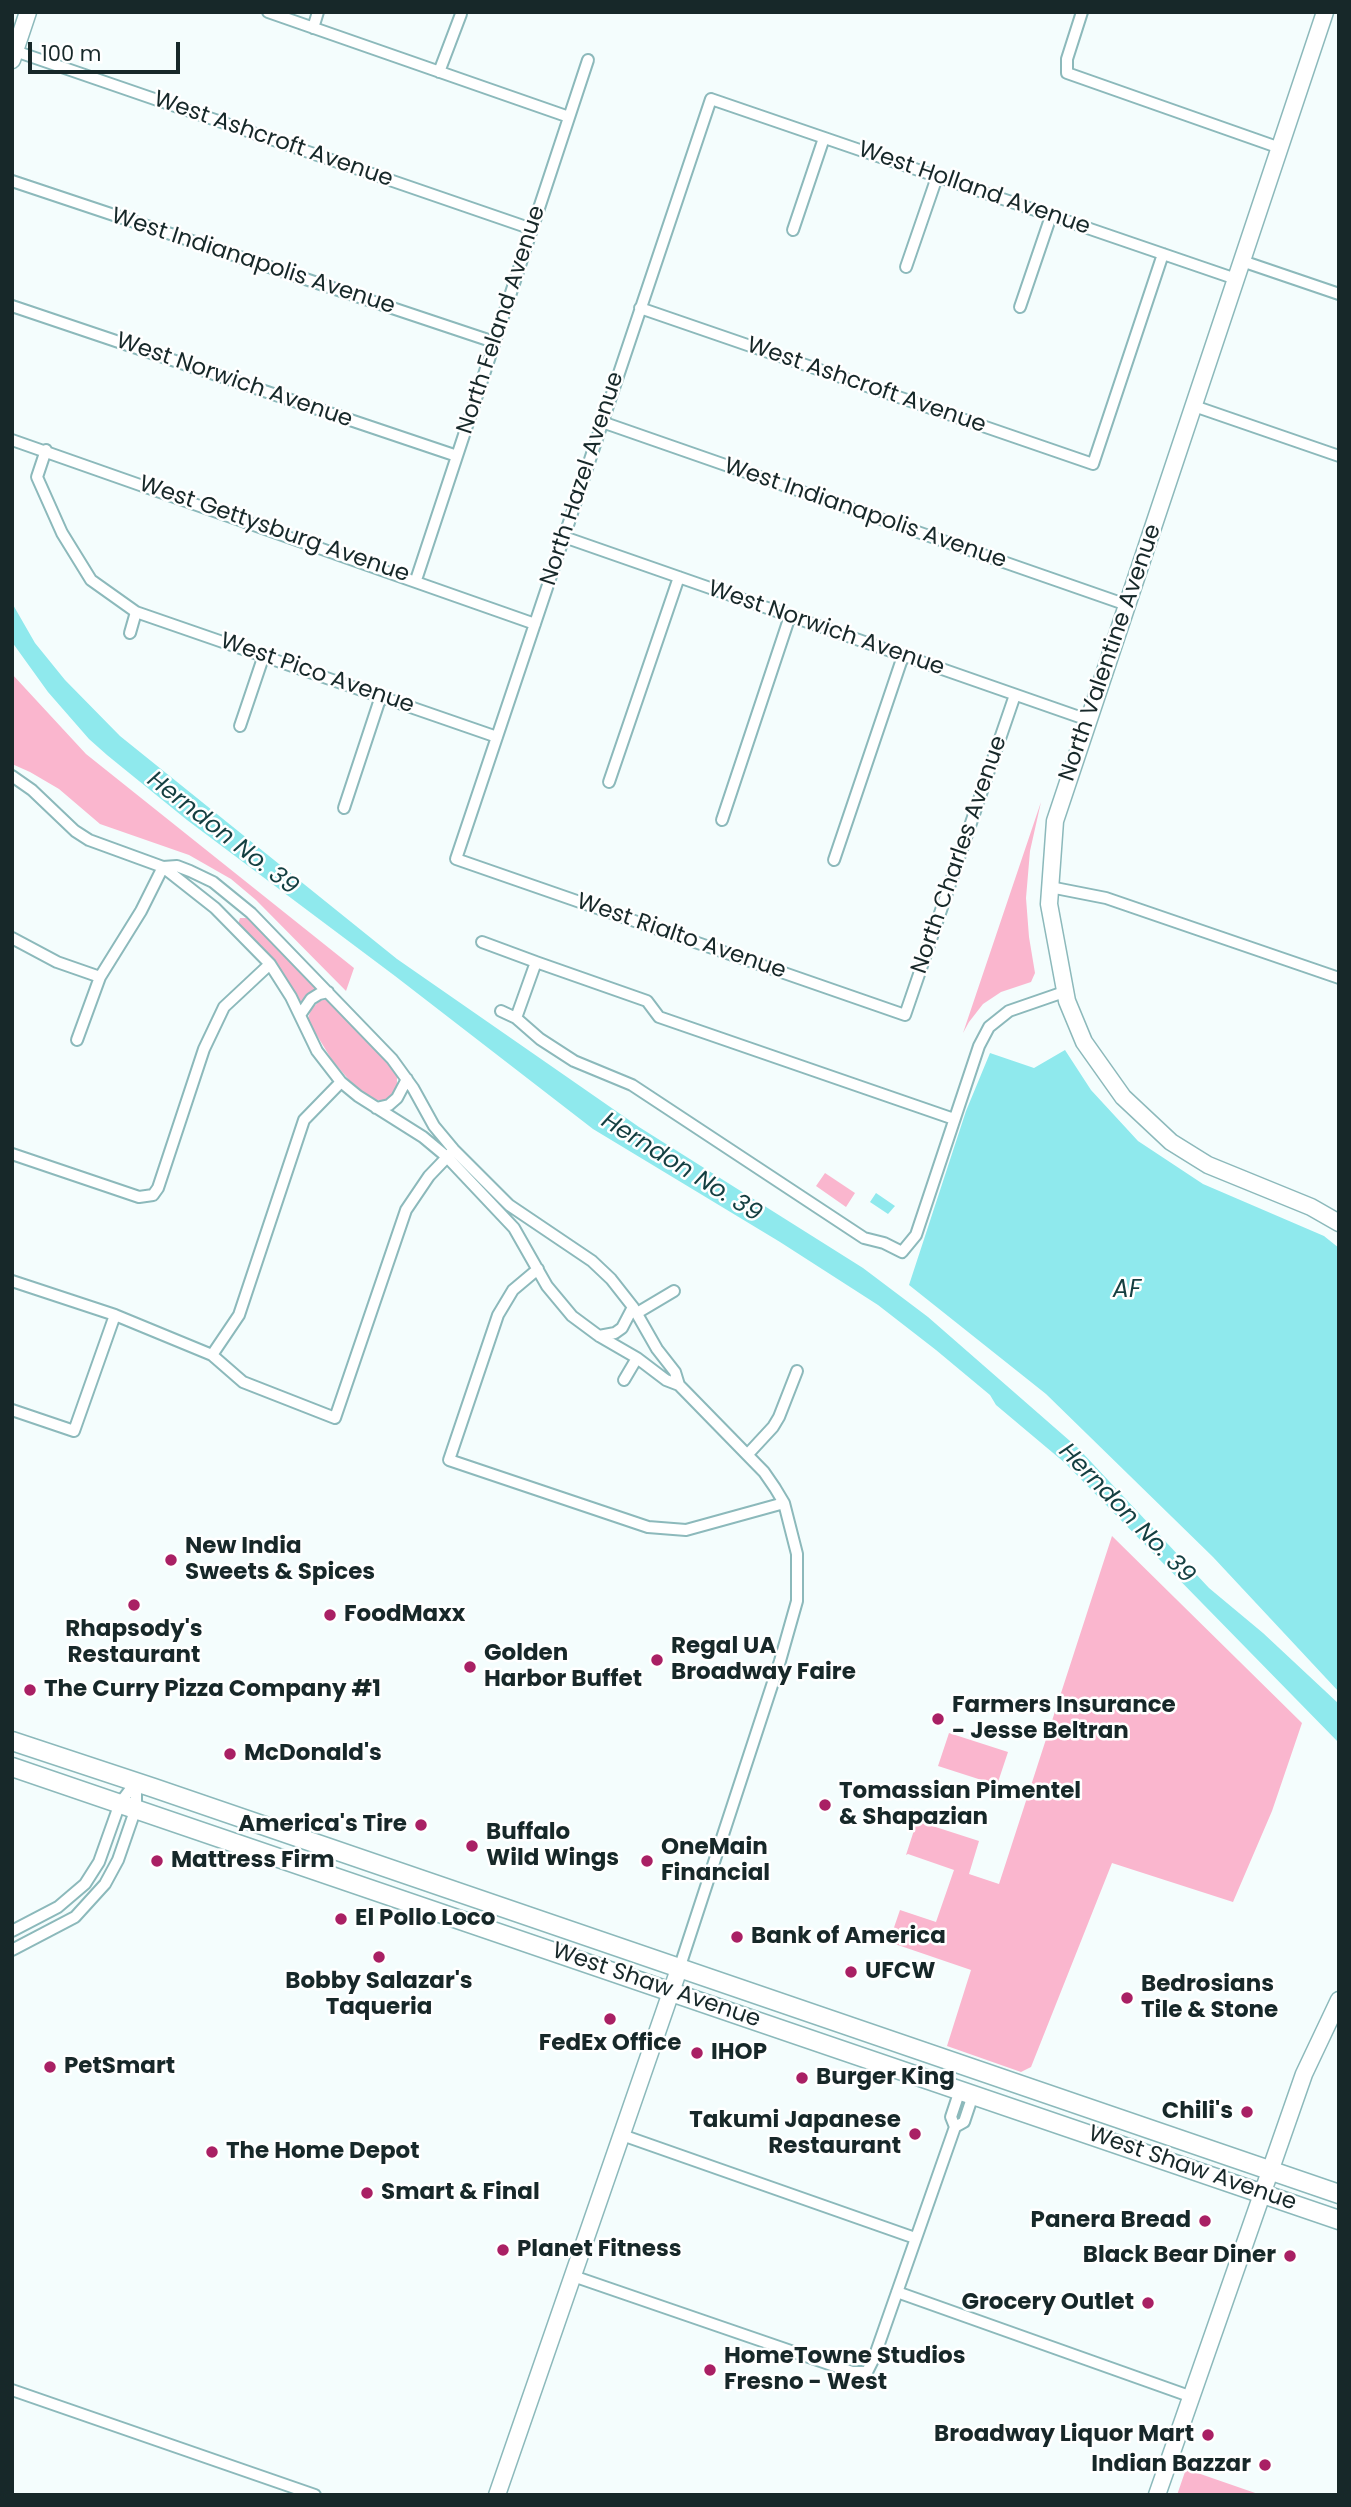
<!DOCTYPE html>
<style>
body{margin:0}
#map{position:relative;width:1351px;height:2507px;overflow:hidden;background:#f4fdfd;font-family:Poppins,sans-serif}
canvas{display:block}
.frame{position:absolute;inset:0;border:14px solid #172829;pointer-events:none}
.scale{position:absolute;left:28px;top:42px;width:152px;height:32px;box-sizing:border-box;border:4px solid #172829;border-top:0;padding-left:9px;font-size:21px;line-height:24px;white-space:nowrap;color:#172829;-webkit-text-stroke:5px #fff;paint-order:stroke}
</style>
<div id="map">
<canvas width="1351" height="2507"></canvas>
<div class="frame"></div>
<div class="scale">100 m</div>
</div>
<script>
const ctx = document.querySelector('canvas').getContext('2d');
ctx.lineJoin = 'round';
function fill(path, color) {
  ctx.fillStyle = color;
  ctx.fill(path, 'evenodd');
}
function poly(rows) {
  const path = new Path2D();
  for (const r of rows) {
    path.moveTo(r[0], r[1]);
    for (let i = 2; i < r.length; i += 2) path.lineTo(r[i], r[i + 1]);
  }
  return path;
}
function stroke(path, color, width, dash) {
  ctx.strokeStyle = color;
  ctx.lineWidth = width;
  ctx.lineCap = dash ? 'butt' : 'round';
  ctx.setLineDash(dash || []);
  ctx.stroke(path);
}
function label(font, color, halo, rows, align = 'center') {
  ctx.font = font + ' Poppins,sans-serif';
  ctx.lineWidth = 5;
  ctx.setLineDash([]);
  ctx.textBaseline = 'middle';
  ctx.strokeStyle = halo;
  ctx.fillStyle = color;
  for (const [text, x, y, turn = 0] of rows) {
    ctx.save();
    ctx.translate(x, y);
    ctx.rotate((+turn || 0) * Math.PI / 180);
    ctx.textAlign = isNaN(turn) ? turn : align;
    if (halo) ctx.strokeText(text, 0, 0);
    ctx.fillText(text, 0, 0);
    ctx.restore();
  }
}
fill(poly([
 [12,674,86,754,354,968,346,991,256,900,231,879,189,855,100,824,59,789,30,772,12,764],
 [1041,802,1030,851,1026,898,1029,937,1035,973,1031,982,1001,992,983,1004,969,1022,963,1033],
 [240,918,248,918,318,989,309,994,300,1004,273,961,238,924],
 [327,999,380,1053,397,1076,397,1089,386,1100,373,1100,349,1080,332,1060,313,1029,308,1018,311,1010,319,1001],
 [825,1173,855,1193,846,1207,816,1186],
 [1112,1536,1302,1723,1272,1811,1233,1902,1112,1863,1031,2067,1021,2072,947,2046,971,1970,889,1942,900,1910,936,1922,954,1870,908,1854,906,1855,917,1821,979,1841,969,1874,999,1884],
 [949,1733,1008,1752,997,1785,938,1766],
 [1186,2469,1261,2495,1177,2495]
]), '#fab6ce');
fill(poly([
 [12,603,35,643,65,680,120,736,397,959,639,1127,863,1268,928,1317,1078,1448,1209,1588,1263,1633,1339,1704,1339,1743,1065,1463,996,1405,990,1395,936,1350,878,1305,780,1242,593,1129,395,976,187,820,107,755,89,739,48,692,12,642],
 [1065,1050,1091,1090,1138,1141,1203,1184,1324,1236,1339,1248,1339,1692,1213,1557,1046,1394,909,1285,966,1111,990,1053,1034,1068],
 [876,1193,895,1206,888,1214,870,1202]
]), '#8fe9ed');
const street = poly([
 [268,12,569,117],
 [1082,12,1067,59,1067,73,1280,148],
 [313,28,318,12],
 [15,51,532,229],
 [439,72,461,14],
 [12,181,494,342],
 [793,230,824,138],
 [1242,261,1339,294],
 [906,267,937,177],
 [12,306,457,456],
 [1020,307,1051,216],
 [640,308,1093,464,1163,254],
 [1194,406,1339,456],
 [602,422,1127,605],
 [12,440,535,624],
 [46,450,37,477,62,533,91,580,136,612,497,737],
 [564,537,1088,720],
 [416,580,588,60],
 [130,633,136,612],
 [1015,695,905,1015,456,859,711,99,1236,279],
 [240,726,264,655],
 [12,776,32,790,75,831,89,840,163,867,215,908,270,964,291,997,317,1051,341,1082,358,1096,423,1137,447,1157,514,1228,547,1286,572,1316,599,1336,637,1358,666,1380,679,1385,764,1472,775,1488,784,1503,797,1554,797,1601,780,1661,679,1969],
 [609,782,679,577],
 [344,808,381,696],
 [722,820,790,616],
 [834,860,903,656],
 [163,867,177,866,190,871,213,882,251,913,392,1059,413,1088,434,1126,454,1150,509,1205,592,1261,611,1279,633,1307,657,1349,675,1372,679,1385],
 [1050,887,1106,898,1339,978],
 [12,938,57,962,100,977],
 [482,942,536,962],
 [501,1011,516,1018,540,1039,574,1061,632,1085,864,1238,884,1243,902,1252,916,1235,979,1046,989,1027,1009,1011,1064,992],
 [300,1015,311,999,319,994,328,992],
 [516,1018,536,962,647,1001,659,1017,954,1119],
 [77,1040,100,977,141,911,163,867],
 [376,1108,389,1105,397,1098,407,1079],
 [12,1154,139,1197,153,1195,158,1188,204,1049,224,1007,270,964],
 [538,1269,513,1290,498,1315,449,1460,648,1527,686,1530,784,1503],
 [12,1281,115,1315,212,1355,243,1382,335,1418,406,1210,429,1176,452,1152],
 [637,1313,674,1291],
 [599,1336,615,1333,622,1328,633,1307],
 [212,1355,239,1315,304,1120,341,1082],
 [624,1380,637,1358],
 [12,1410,74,1431,115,1315],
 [748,1454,773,1427,779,1417,797,1371],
 [12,1931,58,1907,85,1884,99,1862,120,1803,136,1782],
 [12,1950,75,1917,105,1884,118,1860,136,1808,136,1782],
 [955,2127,951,2117,960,2090],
 [622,2135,915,2238],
 [573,2276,852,2372,867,2372,874,2358,955,2127,964,2122,973,2095],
 [897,2292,1192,2397],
 [12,2390,315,2495]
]);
const secondary = poly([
 [1325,12,1055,821,1049,904,1067,1001,1084,1042,1123,1097,1171,1142,1208,1165,1311,1207,1339,1223],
 [12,60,28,12],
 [497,2495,679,1969],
 [1157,2495,1304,2074,1339,2000]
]);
const primary = poly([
 [12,1741,154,1788,1339,2194],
 [12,1767,1339,2220]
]);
stroke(street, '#8cb9bb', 14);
stroke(secondary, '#8cb9bb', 19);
stroke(primary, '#8cb9bb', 21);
stroke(street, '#fff', 10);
stroke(secondary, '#fff', 16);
stroke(primary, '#fff', 18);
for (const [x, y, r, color] of [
 [171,1560,7,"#a92064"],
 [134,1605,7,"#a92064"],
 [330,1615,7,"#a92064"],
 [657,1660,7,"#a92064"],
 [470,1667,7,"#a92064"],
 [30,1690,7,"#a92064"],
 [938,1719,7,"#a92064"],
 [230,1754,7,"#a92064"],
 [825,1805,7,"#a92064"],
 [421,1825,7,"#a92064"],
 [472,1846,7,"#a92064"],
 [157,1861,7,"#a92064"],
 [647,1861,7,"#a92064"],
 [341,1919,7,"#a92064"],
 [737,1937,7,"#a92064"],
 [379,1957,7,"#a92064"],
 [851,1972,7,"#a92064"],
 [1127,1998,7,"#a92064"],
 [610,2019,7,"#a92064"],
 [697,2053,7,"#a92064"],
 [50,2067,7,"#a92064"],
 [802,2078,7,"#a92064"],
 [1247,2112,7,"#a92064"],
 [915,2134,7,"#a92064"],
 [212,2152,7,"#a92064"],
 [367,2193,7,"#a92064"],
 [1205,2221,7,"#a92064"],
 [503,2250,7,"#a92064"],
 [1290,2256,7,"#a92064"],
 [1148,2303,7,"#a92064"],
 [710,2370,7,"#a92064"],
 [1208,2435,7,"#a92064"],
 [1265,2465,7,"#a92064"]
]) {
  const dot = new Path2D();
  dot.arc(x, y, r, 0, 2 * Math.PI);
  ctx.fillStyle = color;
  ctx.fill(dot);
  stroke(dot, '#fff', 2.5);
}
label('23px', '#172829', '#fff', [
 ["West Ashcroft Avenue",273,140,19],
 ["West Holland Avenue",974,189,19],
 ["West Indianapolis Avenue",253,262,18],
 ["North Feland Avenue",502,320,-72],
 ["West Norwich Avenue",234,381,19],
 ["West Ashcroft Avenue",866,386,19],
 ["North Hazel Avenue",583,479,-72],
 ["West Indianapolis Avenue",865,514,19],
 ["West Gettysburg Avenue",274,530,19],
 ["West Norwich Avenue",826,629,19],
 ["North Valentine Avenue",1111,653,-71],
 ["West Pico Avenue",317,674,19],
 ["North Charles Avenue",960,855,-71],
 ["West Rialto Avenue",681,937,19],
 ["West Shaw Avenue",656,1986,19],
 ["West Shaw Avenue",1192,2169,19]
]);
label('bold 23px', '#172829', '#fff', [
 ["New India",185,1547],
 ["Sweets & Spices",185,1573],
 ["FoodMaxx",344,1615],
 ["Rhapsody's",134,1630,"center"],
 ["Restaurant",134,1656,"center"],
 ["Regal UA",671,1647],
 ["Broadway Faire",671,1673],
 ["Golden",484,1654],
 ["Harbor Buffet",484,1680],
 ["The Curry Pizza Company #1",44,1690],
 ["Farmers Insurance",952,1706],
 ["- Jesse Beltran",952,1732],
 ["McDonald's",244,1754],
 ["Tomassian Pimentel",839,1792],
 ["& Shapazian",839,1818],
 ["America's Tire",407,1825,"right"],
 ["Buffalo",486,1833],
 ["Wild Wings",486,1859],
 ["OneMain",661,1848],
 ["Financial",661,1874],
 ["Mattress Firm",171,1861],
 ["El Pollo Loco",355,1919],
 ["Bank of America",751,1937],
 ["UFCW",865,1972],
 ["Bobby Salazar's",379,1982,"center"],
 ["Taqueria",379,2008,"center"],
 ["Bedrosians",1141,1985],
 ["Tile & Stone",1141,2011],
 ["FedEx Office",610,2044,"center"],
 ["IHOP",711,2053],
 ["PetSmart",64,2067],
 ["Burger King",816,2078],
 ["Chili's",1233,2112,"right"],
 ["Takumi Japanese",901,2121,"right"],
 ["Restaurant",901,2147,"right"],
 ["The Home Depot",226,2152],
 ["Smart & Final",381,2193],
 ["Panera Bread",1191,2221,"right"],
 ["Planet Fitness",517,2250],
 ["Black Bear Diner",1276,2256,"right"],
 ["Grocery Outlet",1134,2303,"right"],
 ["HomeTowne Studios",724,2357],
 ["Fresno - West",724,2383],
 ["Broadway Liquor Mart",1194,2435,"right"],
 ["Indian Bazzar",1251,2465,"right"]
], 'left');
label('italic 24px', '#143f41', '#fff', [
 ["Herndon No. 39",222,834,38],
 ["Herndon No. 39",681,1168,32],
 ["AF",1127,1291],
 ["Herndon No. 39",1126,1514,46]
]);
</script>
